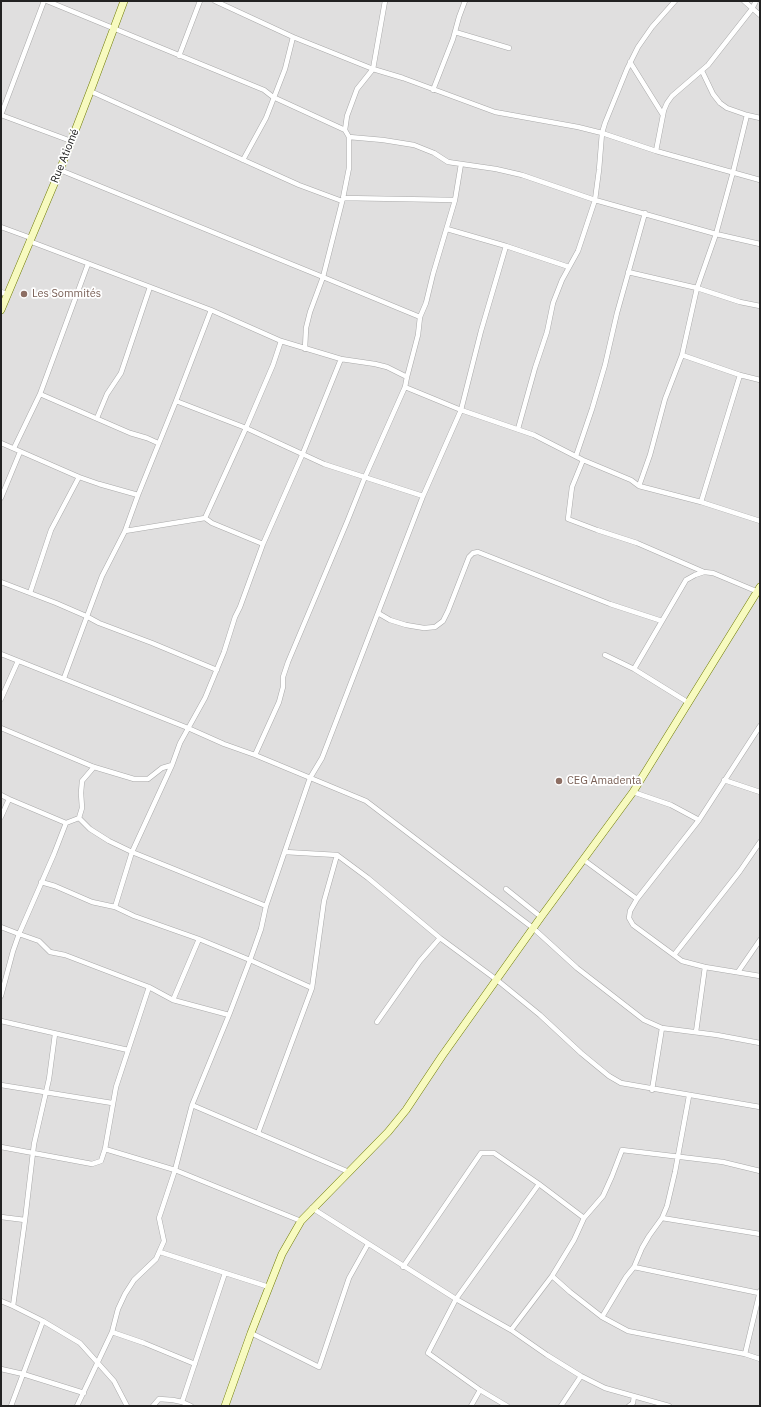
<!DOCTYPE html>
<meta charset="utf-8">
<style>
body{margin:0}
#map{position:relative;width:761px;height:1407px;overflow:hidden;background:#f2efe9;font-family:"IBM Plex Sans",sans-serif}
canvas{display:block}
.frame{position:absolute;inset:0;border:2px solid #222;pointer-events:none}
</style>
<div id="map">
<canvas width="761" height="1407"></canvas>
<div class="frame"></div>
</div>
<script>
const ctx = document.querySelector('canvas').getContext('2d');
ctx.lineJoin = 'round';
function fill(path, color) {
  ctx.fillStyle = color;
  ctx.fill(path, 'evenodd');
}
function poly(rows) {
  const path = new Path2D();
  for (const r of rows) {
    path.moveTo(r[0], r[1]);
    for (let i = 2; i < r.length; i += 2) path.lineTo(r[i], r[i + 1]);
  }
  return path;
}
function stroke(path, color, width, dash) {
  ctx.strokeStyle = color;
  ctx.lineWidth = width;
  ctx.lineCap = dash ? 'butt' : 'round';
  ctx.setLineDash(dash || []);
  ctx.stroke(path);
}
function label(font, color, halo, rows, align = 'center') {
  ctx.font = font + ' "IBM Plex Sans",sans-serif';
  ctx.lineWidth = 3.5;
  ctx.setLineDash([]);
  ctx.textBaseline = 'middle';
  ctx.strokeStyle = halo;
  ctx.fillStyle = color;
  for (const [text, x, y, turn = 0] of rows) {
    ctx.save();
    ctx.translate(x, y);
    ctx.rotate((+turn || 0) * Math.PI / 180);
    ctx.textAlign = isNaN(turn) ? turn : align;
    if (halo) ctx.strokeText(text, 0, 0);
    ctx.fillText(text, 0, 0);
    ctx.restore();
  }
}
fill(poly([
 [1,1,760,1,760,1406,1,1406]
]), '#e0dfdf');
const street = poly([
 [47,1,264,90,273,97,345,130],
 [215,1,293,37,373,69,403,78,495,112,578,127,602,133,656,151,760,180],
 [385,1,373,69,357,89,347,116,345,130,349,137,349,168,343,198,323,277,420,317],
 [744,1,760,15],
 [455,32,509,48],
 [179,56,200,1],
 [630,62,663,115],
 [702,71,713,94,720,103,727,108,747,115],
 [433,90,453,39,459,17,465,1],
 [90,91,299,185,342,201],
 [1,115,44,1],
 [1,115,71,141],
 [349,137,383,140,414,145,434,153,448,162,496,169,522,175,595,200,716,234,760,244],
 [656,151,664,110,667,103,672,96,708,65,752,9,756,1],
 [243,160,266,118,285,69,293,37],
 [60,170,323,277,310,312,306,328,305,349],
 [343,198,455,200],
 [1,227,31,238],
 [447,229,506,246,569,267],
 [29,241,211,310,281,341,341,359,375,364,387,367,407,377,405,387,365,477,347,522,288,662,283,677,283,687,279,702,255,755],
 [628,272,697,288,740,302,760,306],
 [1,292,7,294],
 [682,355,740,375,760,380],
 [407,377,418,335,420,317,426,303,433,274,455,200,461,164],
 [405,387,461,410,534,435,583,460,631,480,639,486,701,502,760,521],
 [40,394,130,433,147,438,158,443],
 [176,401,246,428,324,464,423,496],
 [97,418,107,394,121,373,150,287],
 [518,429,535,368,547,332,553,303,562,280,578,251,595,200,599,170,602,133,605,123,627,69,638,47,652,27,675,1],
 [1,443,79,477,99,484,138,495],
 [14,448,40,394,88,264],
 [576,456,592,409,605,365,617,313,645,213],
 [583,460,572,487,568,519,597,530,637,543,704,572],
 [639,486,650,455,665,399,682,355,697,288,716,234,733,172,747,115,760,118],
 [1,498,20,452],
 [701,502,740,375],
 [205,518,246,428,273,365,281,341],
 [125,531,205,518,212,523,263,544],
 [1,582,56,603,86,616,99,623,152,643,217,670],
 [30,593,51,530,79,477],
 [378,613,390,620,406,625,424,628,435,627,443,621,448,611,469,557,473,553,478,552,610,604,662,621],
 [1,654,188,728,224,744,255,755,366,801,533,928,577,968,644,1020,662,1028,717,1035,760,1043],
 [605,655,634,669,689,703],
 [634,669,686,580,695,575,704,572,713,573,756,591],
 [64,678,102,576,125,531,138,495,176,401,211,310],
 [1,699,18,661],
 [1,728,94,767,134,779,148,779,162,768,172,765,180,743,205,698,224,652,235,617,240,607,263,544,303,453,341,359],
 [724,780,760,792],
 [633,792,671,805,699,820],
 [1,795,9,799],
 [1,817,9,799,66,823,79,818,82,808,81,793,82,781,94,767],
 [79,818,90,829,109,841,132,852,266,906],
 [285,852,337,855,368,878,440,938,497,980,540,1015,581,1053,609,1076,621,1083,760,1107],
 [584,860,637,899,630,911,629,918,633,925,682,961,705,967,760,976],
 [41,882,55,886,92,902,115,907,134,916,199,939,250,960,312,988],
 [506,889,541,917],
 [637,899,699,820,760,726],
 [115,907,132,852,172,765],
 [1,927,19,934,54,854,66,823],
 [674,955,740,871,760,842],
 [738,972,760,940],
 [1,996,13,951,19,934,39,941,50,952,65,955,149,987,173,1000,229,1015],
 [173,1000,199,939],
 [1,1021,128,1050],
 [377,1022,420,961,440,938],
 [696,1032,705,967],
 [1,1085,112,1103],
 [652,1090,662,1028],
 [192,1105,349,1172],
 [258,1133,312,988,324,901,337,855],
 [1,1147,92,1164,101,1161,105,1149,116,1087,149,987],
 [105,1149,175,1170,301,1221],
 [312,1208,456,1299,511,1330,547,1355,581,1376,605,1388,669,1406],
 [1,1217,25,1220],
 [662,1218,760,1234],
 [160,1252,269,1287],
 [403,1267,481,1153,494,1153,539,1184,584,1218],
 [634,1267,759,1293],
 [552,1276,570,1292,602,1317,628,1331,745,1354,760,1359],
 [1,1301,13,1306,43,1321,80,1343,114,1381,127,1406],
 [13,1306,25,1220,34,1144,49,1079,55,1034],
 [602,1317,626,1277,634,1267,642,1248,649,1236,662,1218,667,1206,675,1172,689,1096],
 [511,1330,552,1276,574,1240,584,1218,603,1196,612,1176,622,1150,723,1162,760,1171],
 [112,1332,144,1343,195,1364],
 [251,1333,319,1367,349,1278,368,1244],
 [745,1354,760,1291],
 [1,1369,23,1374,84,1393],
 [182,1402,225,1273],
 [11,1406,43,1321],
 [77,1406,112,1332,118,1309,125,1294,134,1280,156,1259,164,1241,159,1218,175,1170,192,1105,229,1015,250,960,261,929,266,906,310,778,322,758,423,496,461,410,481,331,506,246],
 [153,1406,159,1399,173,1400,182,1402,191,1406],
 [471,1406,480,1390],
 [507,1406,480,1390,428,1353,456,1299,539,1184],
 [561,1406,581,1376],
 [629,1406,633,1403,634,1396]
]);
const secondary = poly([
 [1,310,60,170,93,84,124,1],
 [225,1406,251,1333,269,1287,282,1254,301,1221,388,1132,406,1110,442,1056,541,917,633,792,760,587]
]);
stroke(street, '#a9a9a9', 5.5);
stroke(secondary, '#707d05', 8);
stroke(street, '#fff', 4.5);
stroke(secondary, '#f7fabf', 7);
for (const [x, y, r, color] of [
 [24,294,4,"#8d6e63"],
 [559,781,4,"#8d6e63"]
]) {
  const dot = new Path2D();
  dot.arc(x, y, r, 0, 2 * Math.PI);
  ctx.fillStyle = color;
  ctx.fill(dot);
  stroke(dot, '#fff', 1.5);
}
label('11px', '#222', '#fff', [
 ["Rue Atiomé",65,156,-68]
]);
label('11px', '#785e54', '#fff', [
 ["Les Sommités",32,294],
 ["CEG Amadenta",567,781]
], 'left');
</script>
